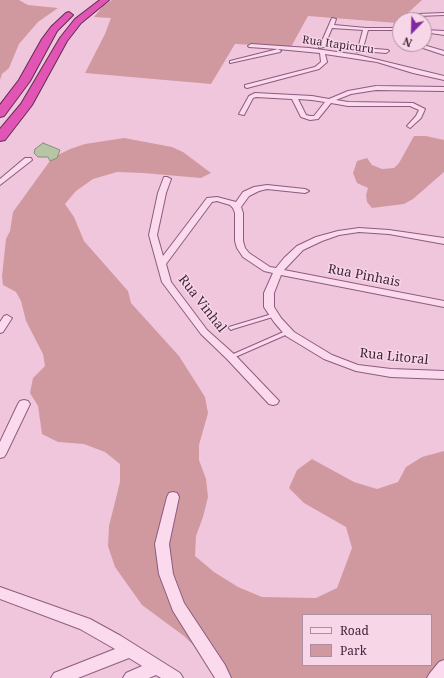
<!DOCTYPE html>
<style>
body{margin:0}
#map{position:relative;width:444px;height:678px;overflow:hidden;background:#f0c6dd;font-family:"Noto Serif",serif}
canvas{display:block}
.legend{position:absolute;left:302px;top:614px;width:130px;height:52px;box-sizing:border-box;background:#f7d6e8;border:1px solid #ad8da1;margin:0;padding:5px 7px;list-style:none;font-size:12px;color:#3d1f36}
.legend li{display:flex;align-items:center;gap:8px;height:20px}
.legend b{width:20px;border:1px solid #ad8da1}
.north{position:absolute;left:392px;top:12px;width:40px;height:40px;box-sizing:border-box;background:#f7d6e8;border:1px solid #ad8da1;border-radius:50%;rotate:203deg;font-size:11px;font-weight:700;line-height:16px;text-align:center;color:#3d1f36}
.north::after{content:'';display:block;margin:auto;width:14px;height:18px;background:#81289f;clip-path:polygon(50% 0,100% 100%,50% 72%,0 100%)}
</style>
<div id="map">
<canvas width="444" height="678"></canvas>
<ul class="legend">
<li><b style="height:5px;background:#fadaec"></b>Road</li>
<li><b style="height:11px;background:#d099a0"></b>Park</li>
</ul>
<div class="north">N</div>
</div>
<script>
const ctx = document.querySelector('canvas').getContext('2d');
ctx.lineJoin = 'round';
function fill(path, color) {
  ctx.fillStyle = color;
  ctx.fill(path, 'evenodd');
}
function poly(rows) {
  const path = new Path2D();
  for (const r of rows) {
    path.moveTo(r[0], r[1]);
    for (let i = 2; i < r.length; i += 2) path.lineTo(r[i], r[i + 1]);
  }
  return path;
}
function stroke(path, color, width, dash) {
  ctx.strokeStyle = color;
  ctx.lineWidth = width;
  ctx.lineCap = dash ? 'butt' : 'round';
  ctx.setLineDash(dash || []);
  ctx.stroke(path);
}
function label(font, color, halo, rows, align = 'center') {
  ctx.font = font + ' "Noto Serif",serif';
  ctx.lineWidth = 3;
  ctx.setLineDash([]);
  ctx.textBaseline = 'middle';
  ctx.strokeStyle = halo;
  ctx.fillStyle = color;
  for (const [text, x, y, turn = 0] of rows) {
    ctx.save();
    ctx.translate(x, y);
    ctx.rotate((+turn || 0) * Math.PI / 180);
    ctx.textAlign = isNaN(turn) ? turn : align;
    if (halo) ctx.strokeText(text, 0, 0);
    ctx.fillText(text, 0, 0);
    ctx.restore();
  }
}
fill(poly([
 [0,0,19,0,28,5,58,8,38,22,19,44,9,68,2,74,0,80],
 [112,0,422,0,397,23,308,16,291,47,235,44,211,84,85,73,105,34,111,18,94,17,103,6],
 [414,136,426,136,444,140,444,172,413,199,404,204,372,208,367,202,366,195,368,188,357,183,353,173,357,161,367,158,372,165,382,169,394,168,399,163],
 [124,138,172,147,183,152,211,173,201,178,143,173,117,172,93,179,76,191,65,204,74,217,84,241,128,291,131,303,179,356,205,397,208,413,199,445,199,460,206,479,208,497,203,517,196,536,195,556,214,572,238,587,262,597,316,598,337,588,352,548,346,527,304,503,289,488,297,470,312,459,354,482,377,489,398,482,406,467,422,457,444,451,444,675,440,678,227,678,184,636,142,605,115,567,108,546,109,526,120,482,120,464,105,452,84,444,58,442,42,434,38,406,30,393,33,378,45,366,43,354,26,321,21,301,16,292,3,285,2,276,6,239,10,231,13,212,52,158,70,149,85,144],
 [303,615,431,615,431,665,303,665]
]), '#d099a0');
const water = poly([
 [43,143,60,150,57,158,50,161,48,157,38,157,34,153,35,149,43,143]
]);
fill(water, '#b7c4a8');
stroke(water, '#80936e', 1);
const lane = poly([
 [272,314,276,314,276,316,233,329,231,330,229,328,229,327,272,314],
 [288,330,290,331,290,333,233,358,229,358,228,357,229,356,288,330]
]);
const street = poly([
 [444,13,444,15,418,16,416,15,418,14,444,13],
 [332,18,336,19,334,25,366,28,400,28,400,30,368,30,363,48,388,50,389,51,386,53,362,51,357,52,363,30,332,28,324,47,319,48,332,18],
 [424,30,444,31,444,35,424,32,424,30],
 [251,44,309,48,358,55,444,76,444,80,413,73,377,62,325,54,327,62,319,69,247,88,245,87,245,85,315,67,321,62,320,53,278,49,281,51,280,52,230,63,230,61,278,49,249,47,248,46,251,44],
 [411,44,420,44,444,51,444,55,411,44],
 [376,86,444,87,444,91,376,90,351,94,336,100,348,102,413,103,425,109,421,118,410,128,407,126,416,116,419,110,410,106,348,106,331,103,318,119,310,120,301,117,292,99,256,97,253,98,244,115,239,114,249,96,255,93,312,96,329,99,348,91,376,86],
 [298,99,312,100,325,102,314,116,310,116,306,115,298,99],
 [25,158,31,158,32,160,0,185,0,179,25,158],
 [164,177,167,177,171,179,166,193,157,235,163,256,207,198,217,197,236,202,243,192,254,187,267,185,305,189,309,191,305,193,267,189,259,191,249,196,241,207,243,213,243,241,245,248,249,253,270,267,276,268,284,258,297,246,316,237,338,231,359,228,389,230,444,238,444,244,389,234,359,232,339,235,322,241,303,250,284,270,444,301,444,307,281,275,274,293,274,307,281,318,294,332,332,355,358,365,391,369,444,371,444,379,391,377,356,371,324,359,286,336,274,322,264,307,264,293,273,273,264,271,243,257,237,248,235,241,235,213,233,208,230,205,217,201,212,202,166,264,171,282,207,330,235,355,279,401,277,404,273,405,269,404,227,359,201,334,162,282,149,235,158,193,164,177],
 [7,315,12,318,3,332,0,333,0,322,4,316,7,315],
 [24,400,28,401,30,404,6,454,4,457,0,458,0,442,18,404,20,401,24,400],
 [173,492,177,493,179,497,169,544,173,574,184,603,225,665,231,678,215,678,173,611,159,574,155,544,167,497,169,493,173,492],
 [0,587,90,619,121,636,180,673,183,678,161,678,156,675,149,678,123,678,126,673,142,666,129,658,78,678,51,678,54,673,115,649,80,629,0,599,0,587],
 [444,660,444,678,427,678,430,673,439,662,444,660]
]);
const highway = poly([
 [100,0,109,0,81,23,67,41,32,105,5,140,0,141,0,129,21,104,60,38,75,19,100,0],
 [69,12,73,15,57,31,30,81,4,116,0,117,0,105,19,80,42,39,51,27,66,13,69,12]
]);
stroke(lane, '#8d5b7f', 2);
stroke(street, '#8d5b7f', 2);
stroke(highway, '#5b2f51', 2);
fill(lane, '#fadaec');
fill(street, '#fadaec');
fill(highway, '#e255b5');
label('11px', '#3d1f36', '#f7d6e8', [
 ["Rua Itapicuru",338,45,8]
]);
label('13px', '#3d1f36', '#f7d6e8', [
 ["Rua Pinhais",364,276,11],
 ["Rua Vinhal",202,304,52],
 ["Rua Litoral",394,357,6]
]);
</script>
